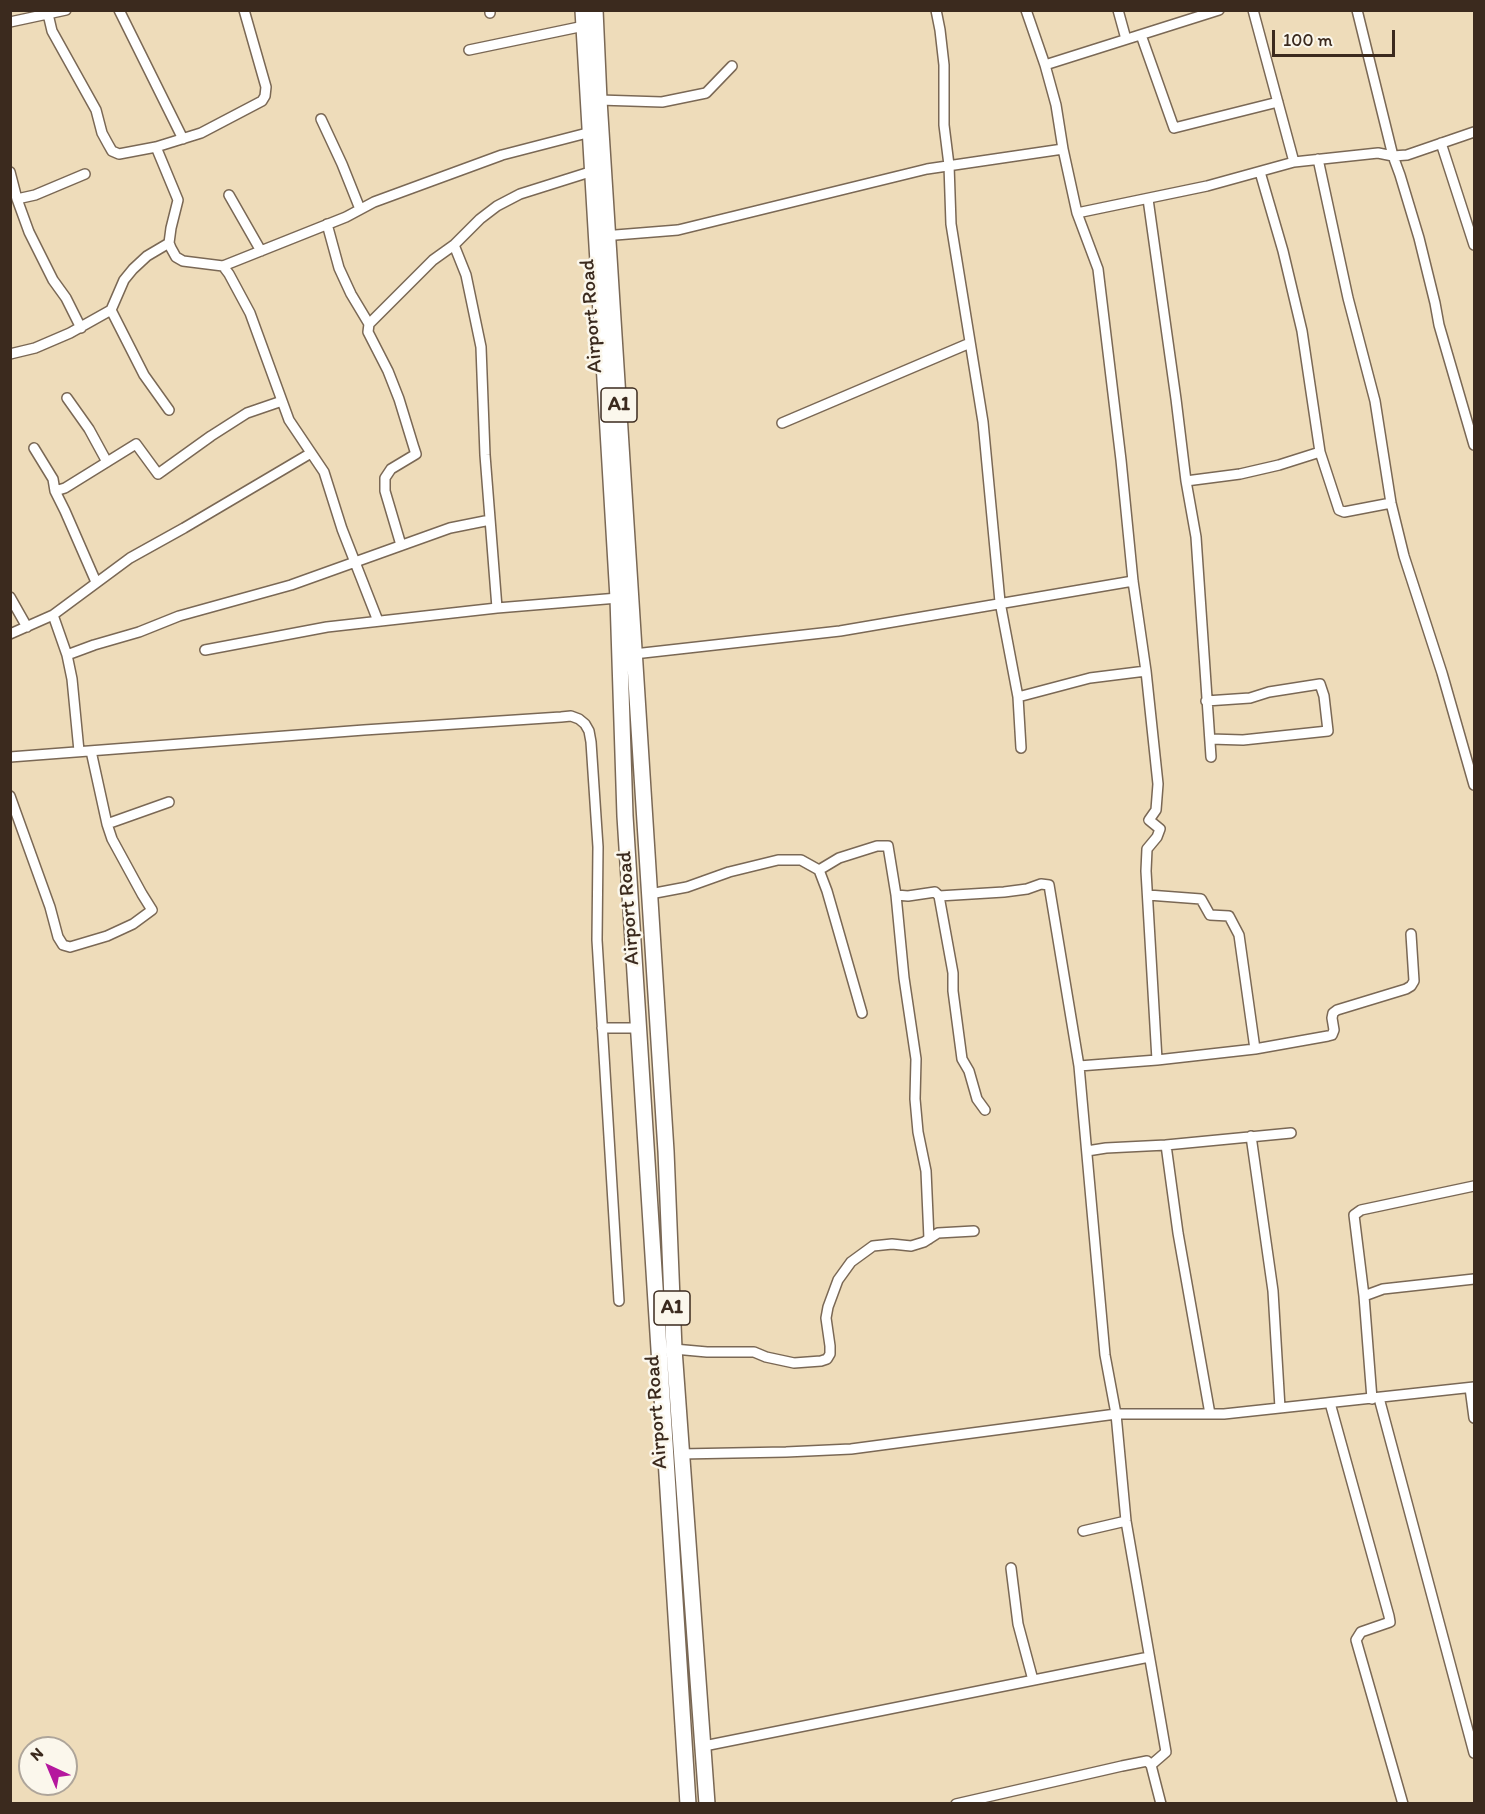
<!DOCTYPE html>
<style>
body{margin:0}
#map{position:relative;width:1485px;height:1814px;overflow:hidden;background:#eedcba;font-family:Itim,sans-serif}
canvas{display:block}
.frame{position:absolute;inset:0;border:12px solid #3b2a1e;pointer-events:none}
.north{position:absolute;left:18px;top:1736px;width:60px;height:60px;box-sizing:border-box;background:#fbf7ec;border:2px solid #aea59a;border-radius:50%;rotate:316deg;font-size:16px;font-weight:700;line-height:24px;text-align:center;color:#3b2a1e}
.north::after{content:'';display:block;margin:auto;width:21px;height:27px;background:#b5179e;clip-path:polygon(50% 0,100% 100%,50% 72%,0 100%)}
.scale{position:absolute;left:1272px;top:30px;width:123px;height:27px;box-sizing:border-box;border:3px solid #3b2a1e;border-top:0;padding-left:8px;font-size:18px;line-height:21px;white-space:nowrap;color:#3b2a1e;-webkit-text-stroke:4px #fbf7ec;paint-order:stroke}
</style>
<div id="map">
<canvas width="1485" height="1814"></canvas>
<div class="frame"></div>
<div class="north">N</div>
<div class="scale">100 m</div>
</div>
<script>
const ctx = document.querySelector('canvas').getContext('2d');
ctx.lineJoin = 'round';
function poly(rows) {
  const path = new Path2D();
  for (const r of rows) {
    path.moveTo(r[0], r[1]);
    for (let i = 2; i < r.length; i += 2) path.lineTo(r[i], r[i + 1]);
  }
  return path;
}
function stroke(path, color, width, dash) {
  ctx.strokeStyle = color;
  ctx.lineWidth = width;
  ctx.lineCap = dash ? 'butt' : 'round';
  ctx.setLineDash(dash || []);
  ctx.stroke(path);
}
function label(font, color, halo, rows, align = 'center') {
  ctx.font = font + ' Itim,sans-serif';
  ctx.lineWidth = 5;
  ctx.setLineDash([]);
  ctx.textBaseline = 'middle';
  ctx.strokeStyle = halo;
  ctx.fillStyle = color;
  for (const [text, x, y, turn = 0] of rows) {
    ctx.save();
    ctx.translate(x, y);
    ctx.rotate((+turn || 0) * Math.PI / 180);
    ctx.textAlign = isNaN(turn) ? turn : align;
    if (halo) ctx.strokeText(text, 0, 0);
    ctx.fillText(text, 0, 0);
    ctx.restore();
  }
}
const minor = poly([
 [119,10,183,139],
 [490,10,490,13],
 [936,10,940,30,944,65,944,125,949,165,951,224,983,422,1000,602,1018,697,1021,748],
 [1026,10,1045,65,1056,105,1063,149],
 [1118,10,1126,39],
 [1253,10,1294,162],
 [1357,10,1393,156,1400,175,1419,238,1435,303,1439,325,1474,445],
 [48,14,52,31,96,110,102,133,108,144,112,151,119,154,156,147,201,133,262,101,265,96,266,87,244,10],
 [10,22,66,10],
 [1141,35,1174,128,1278,102],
 [469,50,584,26],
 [1045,65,1219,10],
 [599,100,662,102,706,93,732,66],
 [321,119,342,164,360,209],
 [1441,143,1474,245],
 [156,147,178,200,171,228,169,243,171,248,176,257,183,261,223,266,346,217,374,202,502,155,591,132],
 [1318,159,1348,298,1375,401,1391,503,1404,556,1442,673,1474,785],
 [10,172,17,199,29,232,53,280,66,298,81,328],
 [1260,172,1283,251,1302,331,1320,452,1339,510,1344,512,1391,503],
 [229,195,261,251],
 [17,199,35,195,85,174],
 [1148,199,1176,399,1186,481,1196,537,1211,757],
 [1077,213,1207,186,1294,162,1378,153,1393,156,1407,155,1474,132],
 [327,224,339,268,351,294,369,324,368,332,388,371,399,399,414,448,416,454,391,469,385,478,385,491,401,545],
 [603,236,678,230,927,169,1063,149,1077,213,1098,269,1121,460,1133,581,1146,671,1158,784,1156,810,1149,820,1160,829,1157,837,1147,849,1146,871,1157,1060],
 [454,245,466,275,481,347,485,455,497,608],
 [223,266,229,274,250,313,289,420,324,472,342,529,378,621],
 [111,310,144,375,169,410],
 [369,324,433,260,454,245,480,219,497,206,520,194,593,171],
 [10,354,35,348,70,333,111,310,124,280,133,269,147,256,169,243],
 [67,398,89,429,107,462],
 [782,423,970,343],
 [34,448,53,479,55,491,65,511,96,582],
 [1186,481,1240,474,1279,465,1320,452],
 [55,491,65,488,136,444,158,474,211,436,247,413,282,401],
 [10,597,27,627],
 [53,615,67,655,72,679,79,751],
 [10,634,53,615,130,558,184,528,311,453],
 [205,650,327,627,497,608,618,598],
 [634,654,840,631,1133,581],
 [67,655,94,645,139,632,179,616,291,585,450,528,490,520],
 [1018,697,1090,678,1146,671],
 [1206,701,1250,698,1269,692,1320,684,1324,696,1328,731,1243,740,1210,739],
 [10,757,364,730,561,717,571,716,579,719,585,724,589,731,591,742,598,847,597,940,619,1301],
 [10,796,50,907,58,937,63,945,70,947,107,936,133,924,152,910,142,894,112,839,107,824,91,751],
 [107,824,169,802],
 [819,870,827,891,862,1013],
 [650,894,687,887,729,872,778,860,801,860,819,870,839,858,877,846,888,846,896,895,908,896,935,892,939,896,1004,892,1027,889,1041,884,1049,885,1079,1066,1105,1355,1116,1414,1126,1521,1166,1752,1151,1765,1161,1804],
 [896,895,904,978,916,1059,915,1099,918,1132,926,1171,929,1239],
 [1148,895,1201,899,1210,915,1229,916,1239,935,1255,1049],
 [939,896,953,973,953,991,962,1059,969,1071,977,1099,985,1110],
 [602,1028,638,1028],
 [1079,1066,1157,1060,1255,1049,1328,1036,1332,1035,1334,1030,1332,1018,1333,1013,1337,1010,1406,989,1411,986,1414,981,1411,934],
 [1251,1136,1273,1291,1280,1408],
 [1166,1145,1178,1233,1210,1414],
 [1087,1151,1106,1148,1166,1145,1291,1133],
 [1364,1296,1383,1289,1474,1279],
 [674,1349,707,1352,754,1352,766,1357,794,1363,821,1361,827,1359,830,1354,830,1346,826,1318,828,1307,838,1280,851,1262,873,1246,892,1244,911,1246,924,1242,938,1233,974,1231],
 [1470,1388,1474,1418],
 [1379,1398,1474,1753],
 [1372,1399,1364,1296,1354,1215,1361,1210,1474,1186],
 [1330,1403,1389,1616,1390,1622,1361,1632,1356,1640,1403,1804],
 [680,1454,786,1452,851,1449,1116,1414,1224,1414,1474,1387],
 [1083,1531,1126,1521],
 [1011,1568,1018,1624,1033,1680],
 [704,1746,1149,1657],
 [956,1804,1122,1766,1147,1761,1151,1765]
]);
const trunk = poly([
 [583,10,618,598,625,816,688,1804],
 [595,10,599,100,666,1151,674,1349,707,1804]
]);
stroke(minor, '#7a6855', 12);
stroke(trunk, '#7a6855', 18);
stroke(minor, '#fff', 9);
stroke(trunk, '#fff', 15);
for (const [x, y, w] of [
 [619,405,36],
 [672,1308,36]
]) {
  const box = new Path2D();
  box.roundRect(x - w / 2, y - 17, w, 34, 4.5);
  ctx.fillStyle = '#fbf7ec';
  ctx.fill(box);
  stroke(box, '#3b2a1e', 1.5);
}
label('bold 20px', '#3b2a1e', null, [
 ["A1",619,405],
 ["A1",672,1308]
]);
label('21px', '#3b2a1e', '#fbf7ec', [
 ["Airport Road",592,316,-94],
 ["Airport Road",629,908,-94],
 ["Airport Road",657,1412,-94]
]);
</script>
